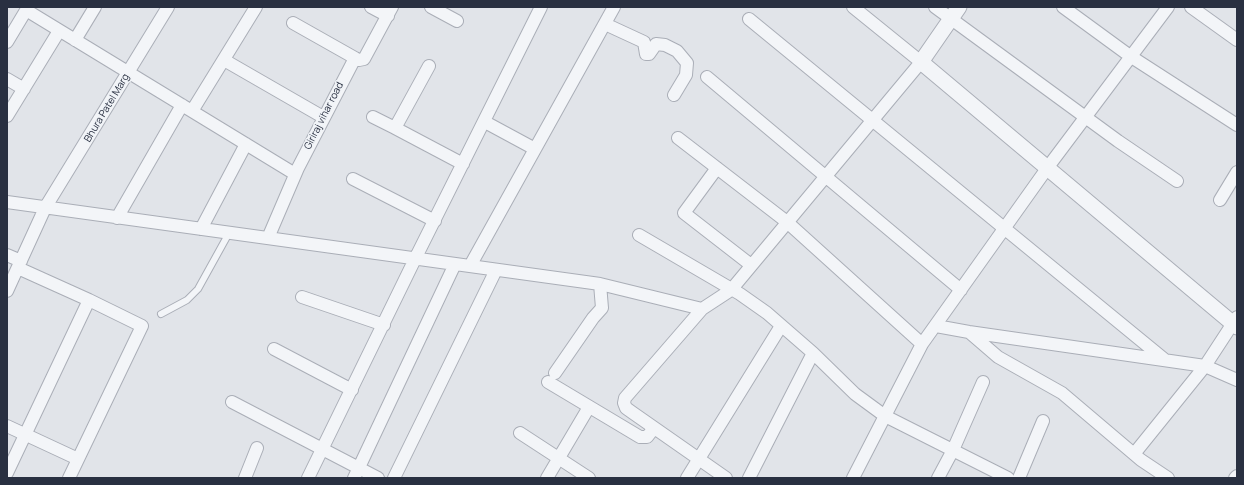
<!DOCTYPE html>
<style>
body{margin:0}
#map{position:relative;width:1244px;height:485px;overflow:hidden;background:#e1e4e9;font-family:Manrope,sans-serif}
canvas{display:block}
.frame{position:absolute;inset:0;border:8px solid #293041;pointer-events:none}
</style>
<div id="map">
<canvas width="1244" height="485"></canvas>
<div class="frame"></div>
</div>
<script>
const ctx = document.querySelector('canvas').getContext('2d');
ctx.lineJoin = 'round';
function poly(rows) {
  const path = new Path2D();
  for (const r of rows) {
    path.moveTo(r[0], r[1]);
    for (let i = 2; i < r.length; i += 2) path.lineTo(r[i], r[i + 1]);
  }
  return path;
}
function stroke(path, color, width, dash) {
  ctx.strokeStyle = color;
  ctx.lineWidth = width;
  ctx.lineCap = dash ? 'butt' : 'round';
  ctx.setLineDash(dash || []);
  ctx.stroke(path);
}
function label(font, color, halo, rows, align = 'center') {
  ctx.font = font + ' Manrope,sans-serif';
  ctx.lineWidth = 3;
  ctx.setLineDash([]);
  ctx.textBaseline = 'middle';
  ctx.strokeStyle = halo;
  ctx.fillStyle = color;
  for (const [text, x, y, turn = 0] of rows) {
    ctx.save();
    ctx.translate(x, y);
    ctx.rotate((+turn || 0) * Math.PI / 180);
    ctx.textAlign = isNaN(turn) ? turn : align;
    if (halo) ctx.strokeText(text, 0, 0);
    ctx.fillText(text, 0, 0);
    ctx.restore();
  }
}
const service = poly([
 [161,314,187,300,198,289,229,233]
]);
const minor = poly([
 [371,7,388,16],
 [431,7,457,21],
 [935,7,1118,141,1177,181],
 [1063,7,1130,56,1237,125],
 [1191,7,1237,40],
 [26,10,295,174],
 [749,19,1165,360],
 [293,23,355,58],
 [605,24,644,42,646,54,649,54,656,44,665,45,677,51,687,63,686,75,674,95],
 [75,40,95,7],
 [7,42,28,7],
 [224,60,323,117],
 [429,66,395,128,463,164],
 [707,77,961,290],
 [7,79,24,89],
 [192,111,256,7],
 [7,116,59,31],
 [373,117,395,128],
 [485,122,535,149],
 [678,138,787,222,922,344],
 [717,168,684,213,751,265],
 [353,179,435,221],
 [1220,200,1237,172],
 [7,202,600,284],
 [117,218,182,105],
 [201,229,246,144],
 [639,235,740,294,767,313,813,353,855,394,885,416,1008,478],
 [268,238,298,168,355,58,359,60,364,59,392,7],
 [7,255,21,261],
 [470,266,614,7],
 [18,268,89,300,142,326,69,478],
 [7,291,45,208,168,7],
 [302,297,384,325],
 [936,326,969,332,1205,366,1237,380],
 [969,332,998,357,1062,393,1141,460,1168,478],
 [274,349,352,390],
 [555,373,593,318,602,308,600,284,702,309],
 [548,382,640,437,647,437,654,428],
 [232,402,378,478],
 [7,426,78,459],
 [520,433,589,478],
 [1134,454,1205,366,1237,317],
 [7,473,89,300],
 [245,478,257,448],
 [308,478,415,259,541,7],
 [354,478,455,264],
 [394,478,496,270],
 [547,478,589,407],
 [687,478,781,326],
 [726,478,633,413,626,408,624,403,625,398,702,309,731,290,921,62,853,7],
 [749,478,813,353],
 [853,478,922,344,1048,167,1168,7],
 [938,478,953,450,983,382],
 [1019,478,1043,421],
 [1235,478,1237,476]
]);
const tertiary = poly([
 [959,7,921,62,1237,327]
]);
stroke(service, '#aaaeb7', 8);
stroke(minor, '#aaaeb7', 14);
stroke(tertiary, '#aaaeb7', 17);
stroke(service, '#f3f5f8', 6);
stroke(minor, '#f3f5f8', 12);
stroke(tertiary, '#f3f5f8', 15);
label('10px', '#293041', '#f0f3f7', [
 ["Bhura Patel Marg",107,108,-59],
 ["Giriraj vihar road",324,116,-63]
]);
</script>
